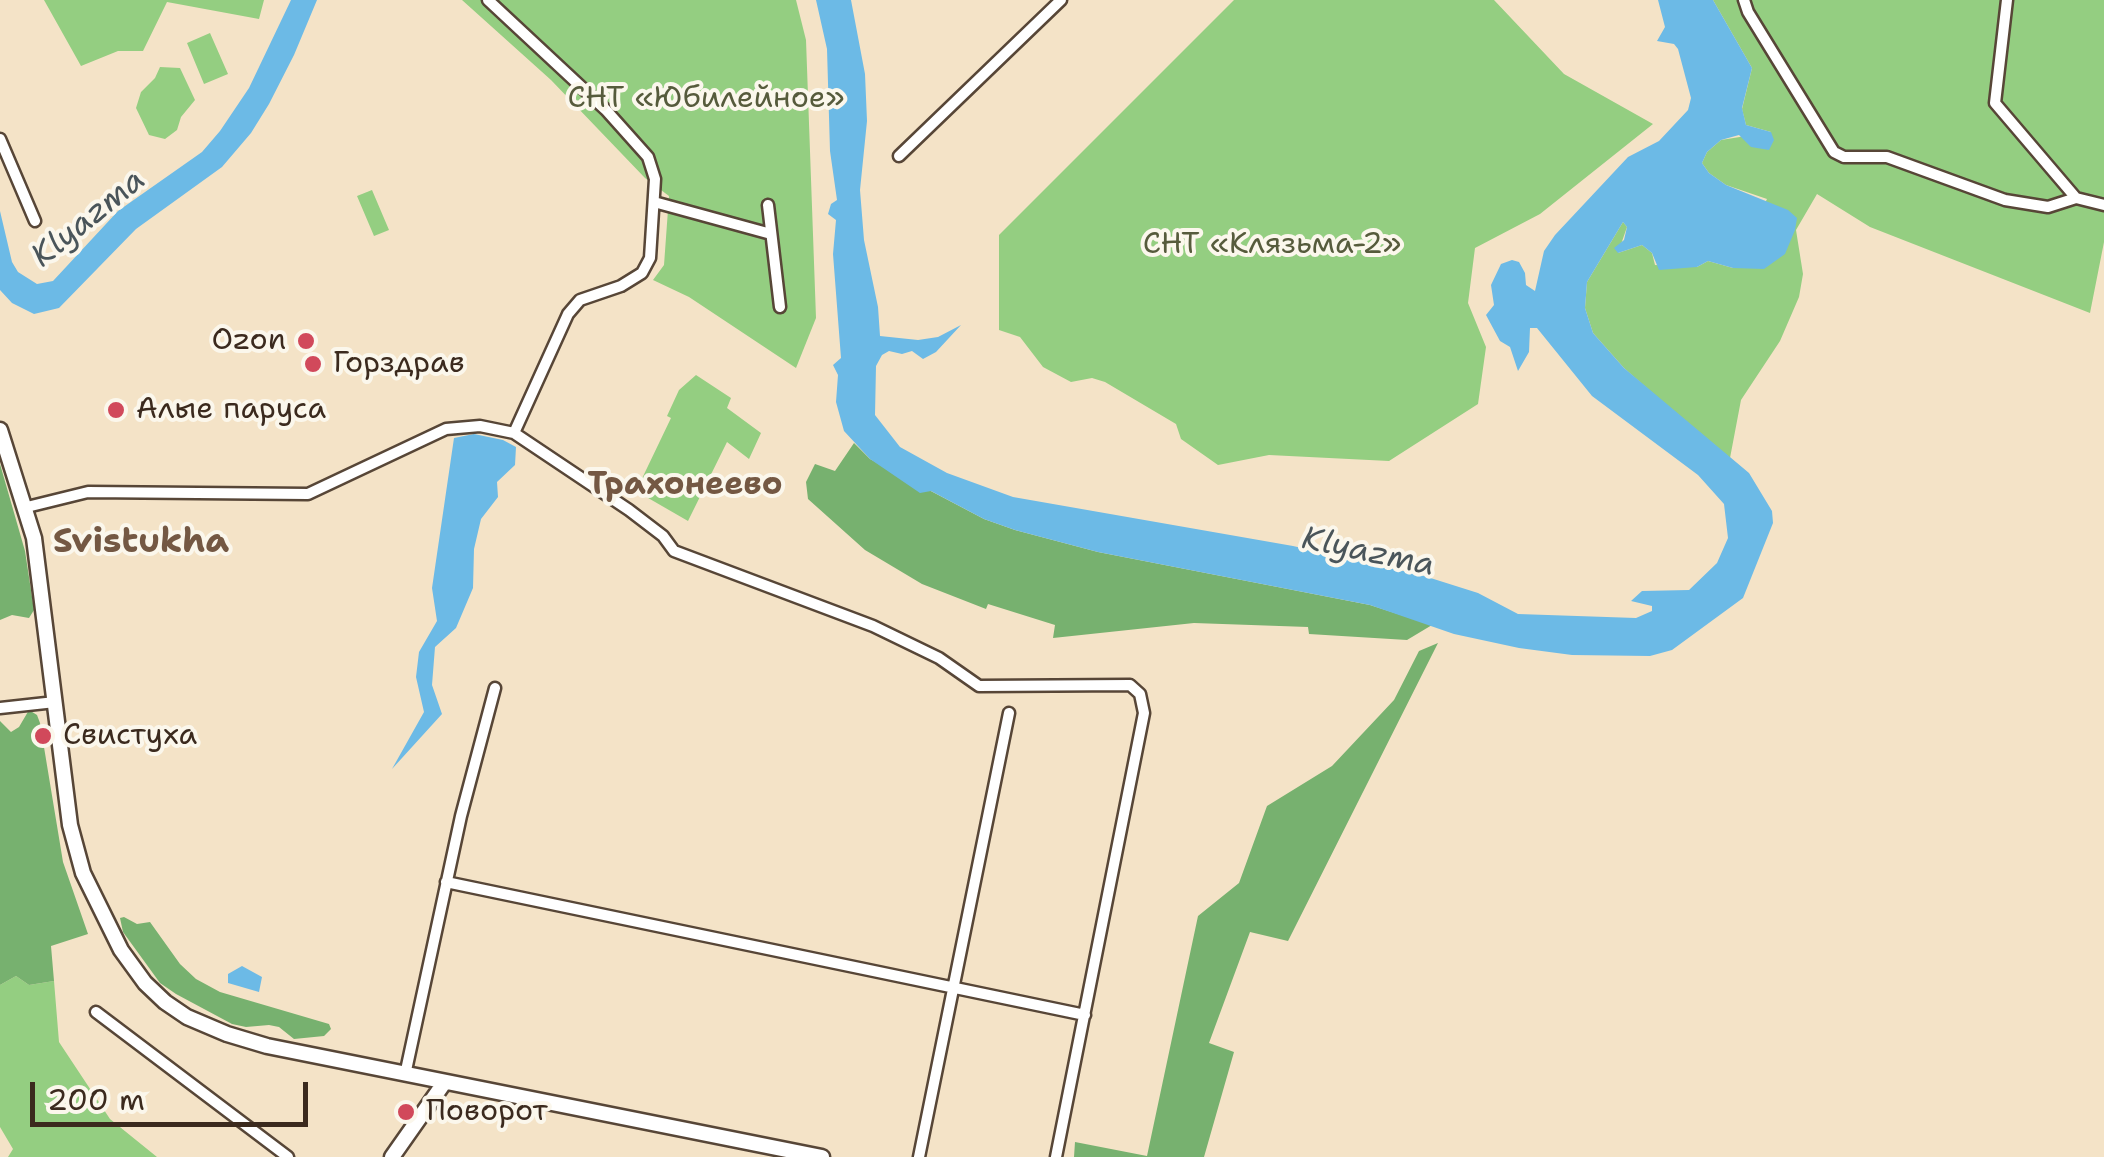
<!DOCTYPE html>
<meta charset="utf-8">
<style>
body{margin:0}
#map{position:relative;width:2104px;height:1157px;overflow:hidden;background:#f4e3c7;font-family:"Shantell Sans",sans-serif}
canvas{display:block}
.scale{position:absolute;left:30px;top:1082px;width:278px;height:45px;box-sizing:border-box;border:5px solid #3b2a1e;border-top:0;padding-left:12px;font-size:30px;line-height:35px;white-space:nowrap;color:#3b2a1e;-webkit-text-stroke:8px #fbf7ec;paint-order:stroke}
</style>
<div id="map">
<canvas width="2104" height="1157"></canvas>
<div class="scale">200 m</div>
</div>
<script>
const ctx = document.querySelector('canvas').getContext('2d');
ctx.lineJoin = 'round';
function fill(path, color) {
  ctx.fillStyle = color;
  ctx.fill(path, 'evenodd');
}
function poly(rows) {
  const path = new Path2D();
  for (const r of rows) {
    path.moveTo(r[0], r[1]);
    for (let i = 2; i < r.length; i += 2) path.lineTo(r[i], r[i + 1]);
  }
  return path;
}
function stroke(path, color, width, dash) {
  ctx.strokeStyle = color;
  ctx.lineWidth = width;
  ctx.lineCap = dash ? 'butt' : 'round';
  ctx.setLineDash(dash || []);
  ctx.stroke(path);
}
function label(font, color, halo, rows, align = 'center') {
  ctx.font = font + ' "Shantell Sans",sans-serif';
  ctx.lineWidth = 8;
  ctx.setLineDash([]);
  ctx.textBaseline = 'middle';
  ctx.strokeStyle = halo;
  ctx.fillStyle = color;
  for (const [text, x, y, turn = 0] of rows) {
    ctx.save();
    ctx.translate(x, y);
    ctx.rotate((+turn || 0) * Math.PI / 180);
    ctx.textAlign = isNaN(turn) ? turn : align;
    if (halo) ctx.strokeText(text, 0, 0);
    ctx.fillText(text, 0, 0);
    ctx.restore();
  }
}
fill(poly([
 [44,0,264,0,259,19,167,2,143,51,118,51,81,66],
 [462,0,796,0,806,40,816,318,796,368,689,297,653,280,664,265,669,196,645,178,551,80],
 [1234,0,1494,0,1564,74,1653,124,1540,214,1475,248,1468,303,1486,347,1478,404,1389,461,1269,455,1218,465,1181,439,1176,424,1105,382,1092,378,1071,382,1043,367,1020,337,999,330,999,235],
 [1713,0,2104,0,2104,242,2090,313,1870,227,1817,194,1796,230,1803,274,1799,297,1780,341,1741,400,1730,458,1659,399,1624,368,1593,333,1585,308,1587,282,1623,222,1627,227,1618,253,1642,245,1652,253,1655,265,1697,267,1708,261,1733,268,1767,199,1726,185,1709,173,1702,163,1707,152,1721,140,1771,132,1746,125,1742,109,1752,68],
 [210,33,228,74,204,84,187,43],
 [160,67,180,68,195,100,181,117,177,130,165,139,149,135,136,108,141,92,155,78],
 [372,190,389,230,374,236,357,196],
 [696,375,731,398,727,408,761,433,749,459,727,442,688,521,636,491,671,418,667,416,679,390],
 [16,976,29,985,54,981,59,1042,110,1119,157,1157,8,1157,13,1149,0,1127,0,985]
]), '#94ce81');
fill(poly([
 [854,443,870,459,984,519,1015,530,1098,552,1370,605,1432,625,1407,640,1309,634,1308,627,1194,623,1053,638,1055,625,988,604,986,609,922,584,865,550,808,499,806,482,815,464,835,471],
 [0,464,25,551,34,610,29,618,12,615,0,620],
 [1438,643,1288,941,1250,932,1209,1043,1234,1052,1204,1157,1074,1157,1075,1142,1147,1156,1198,916,1239,883,1267,806,1332,766,1394,700,1419,651],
 [29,710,37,715,40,723,63,862,88,934,51,946,54,981,29,985,16,976,0,985,0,721,11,732,19,727],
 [124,917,137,924,150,922,180,964,196,979,220,992,329,1024,331,1029,324,1036,294,1039,279,1027,269,1025,246,1027,232,1024,176,994,160,983,123,932,120,918]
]), '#77b16f');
fill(poly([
 [291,0,317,0,294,55,269,104,251,133,222,167,136,229,59,308,34,314,12,303,0,290,0,211,12,262,18,272,37,284,53,281,118,211,202,152,220,131,249,88],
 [816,0,851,0,865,74,867,121,860,190,864,240,878,307,880,336,918,340,938,337,961,325,936,352,923,359,912,351,902,354,889,351,882,355,876,366,875,415,900,447,947,473,1013,497,1293,546,1421,575,1478,593,1518,614,1636,618,1652,611,1652,606,1631,601,1642,591,1689,590,1717,563,1728,538,1724,504,1698,475,1592,396,1537,328,1530,328,1529,352,1518,371,1510,347,1500,341,1486,315,1494,305,1491,285,1501,264,1512,260,1519,262,1525,273,1526,285,1535,291,1544,251,1555,235,1628,157,1659,141,1688,110,1691,98,1678,49,1674,44,1657,41,1665,27,1658,0,1713,0,1752,68,1742,108,1746,125,1771,132,1774,140,1769,150,1751,147,1739,135,1721,140,1707,152,1702,163,1709,173,1726,185,1788,210,1797,218,1795,230,1785,254,1764,269,1733,268,1708,261,1697,267,1659,270,1652,253,1642,245,1618,253,1614,248,1624,240,1627,227,1623,222,1587,282,1585,308,1593,333,1624,368,1749,473,1772,511,1773,523,1743,598,1672,650,1650,656,1572,655,1519,648,1454,634,1370,605,1098,552,1015,530,984,519,931,491,920,493,870,459,844,431,836,402,838,375,833,365,841,358,833,254,836,220,828,214,831,204,837,200,830,151,827,49],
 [474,434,503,440,516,447,515,465,497,482,498,497,481,519,474,549,473,588,456,628,435,647,432,685,442,714,392,769,424,712,416,677,419,652,437,621,432,588,454,438],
 [242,966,262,977,259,992,228,983,228,974]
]), '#6cbae6');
const street = poly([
 [488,0,606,110,648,157,655,179,650,258,642,273,621,286,580,300,568,314,514,433],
 [1744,0,1748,12,1834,152,1844,157,1887,157,2005,200,2048,207,2076,198,2104,205],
 [2007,0,1995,103,2076,198],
 [0,139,35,221],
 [899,156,1061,0],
 [654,202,771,234],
 [768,205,780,307],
 [27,507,88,492,308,494,446,429,480,426,514,433,629,510,663,536,674,551,873,626,939,658,979,686,1130,685,1140,694,1144,713,1056,1157],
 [0,708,55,702],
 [446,882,1085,1015],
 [96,1012,288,1157],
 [405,1075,461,816,495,688],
 [919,1157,1009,713]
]);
const secondary = poly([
 [0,430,34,538,70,825,83,873,121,950,145,983,165,1002,187,1017,227,1034,267,1046,822,1157],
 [392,1157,444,1083]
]);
stroke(street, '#574637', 15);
stroke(secondary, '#574637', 19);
stroke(street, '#fff', 10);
stroke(secondary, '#fff', 14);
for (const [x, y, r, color] of [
 [306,341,10,"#d1495b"],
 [313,364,10,"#d1495b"],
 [116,410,10,"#d1495b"],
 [43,736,10,"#d1495b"],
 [406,1112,10,"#d1495b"]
]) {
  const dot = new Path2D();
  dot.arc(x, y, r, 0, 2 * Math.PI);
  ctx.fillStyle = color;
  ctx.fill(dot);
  stroke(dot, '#fbf7ec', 4);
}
label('30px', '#565b3c', '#fbf7ec', [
 ["СНТ «Юбилейное»",706,99],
 ["СНТ «Клязьма-2»",1272,245]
]);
label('30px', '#3b2a1e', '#fbf7ec', [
 ["Ozon",286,341,"right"],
 ["Горздрав",333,364],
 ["Алые паруса",136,410],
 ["Свистуха",63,736],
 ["Поворот",426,1112]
], 'left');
label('italic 32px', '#4a555a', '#fbf7ec', [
 ["Klyazma",89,219,-39],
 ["Klyazma",1368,553,12]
]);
label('bold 32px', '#745843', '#fbf7ec', [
 ["Трахонеево",685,486]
]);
label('bold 35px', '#745843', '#fbf7ec', [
 ["Svistukha",141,543]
]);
</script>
